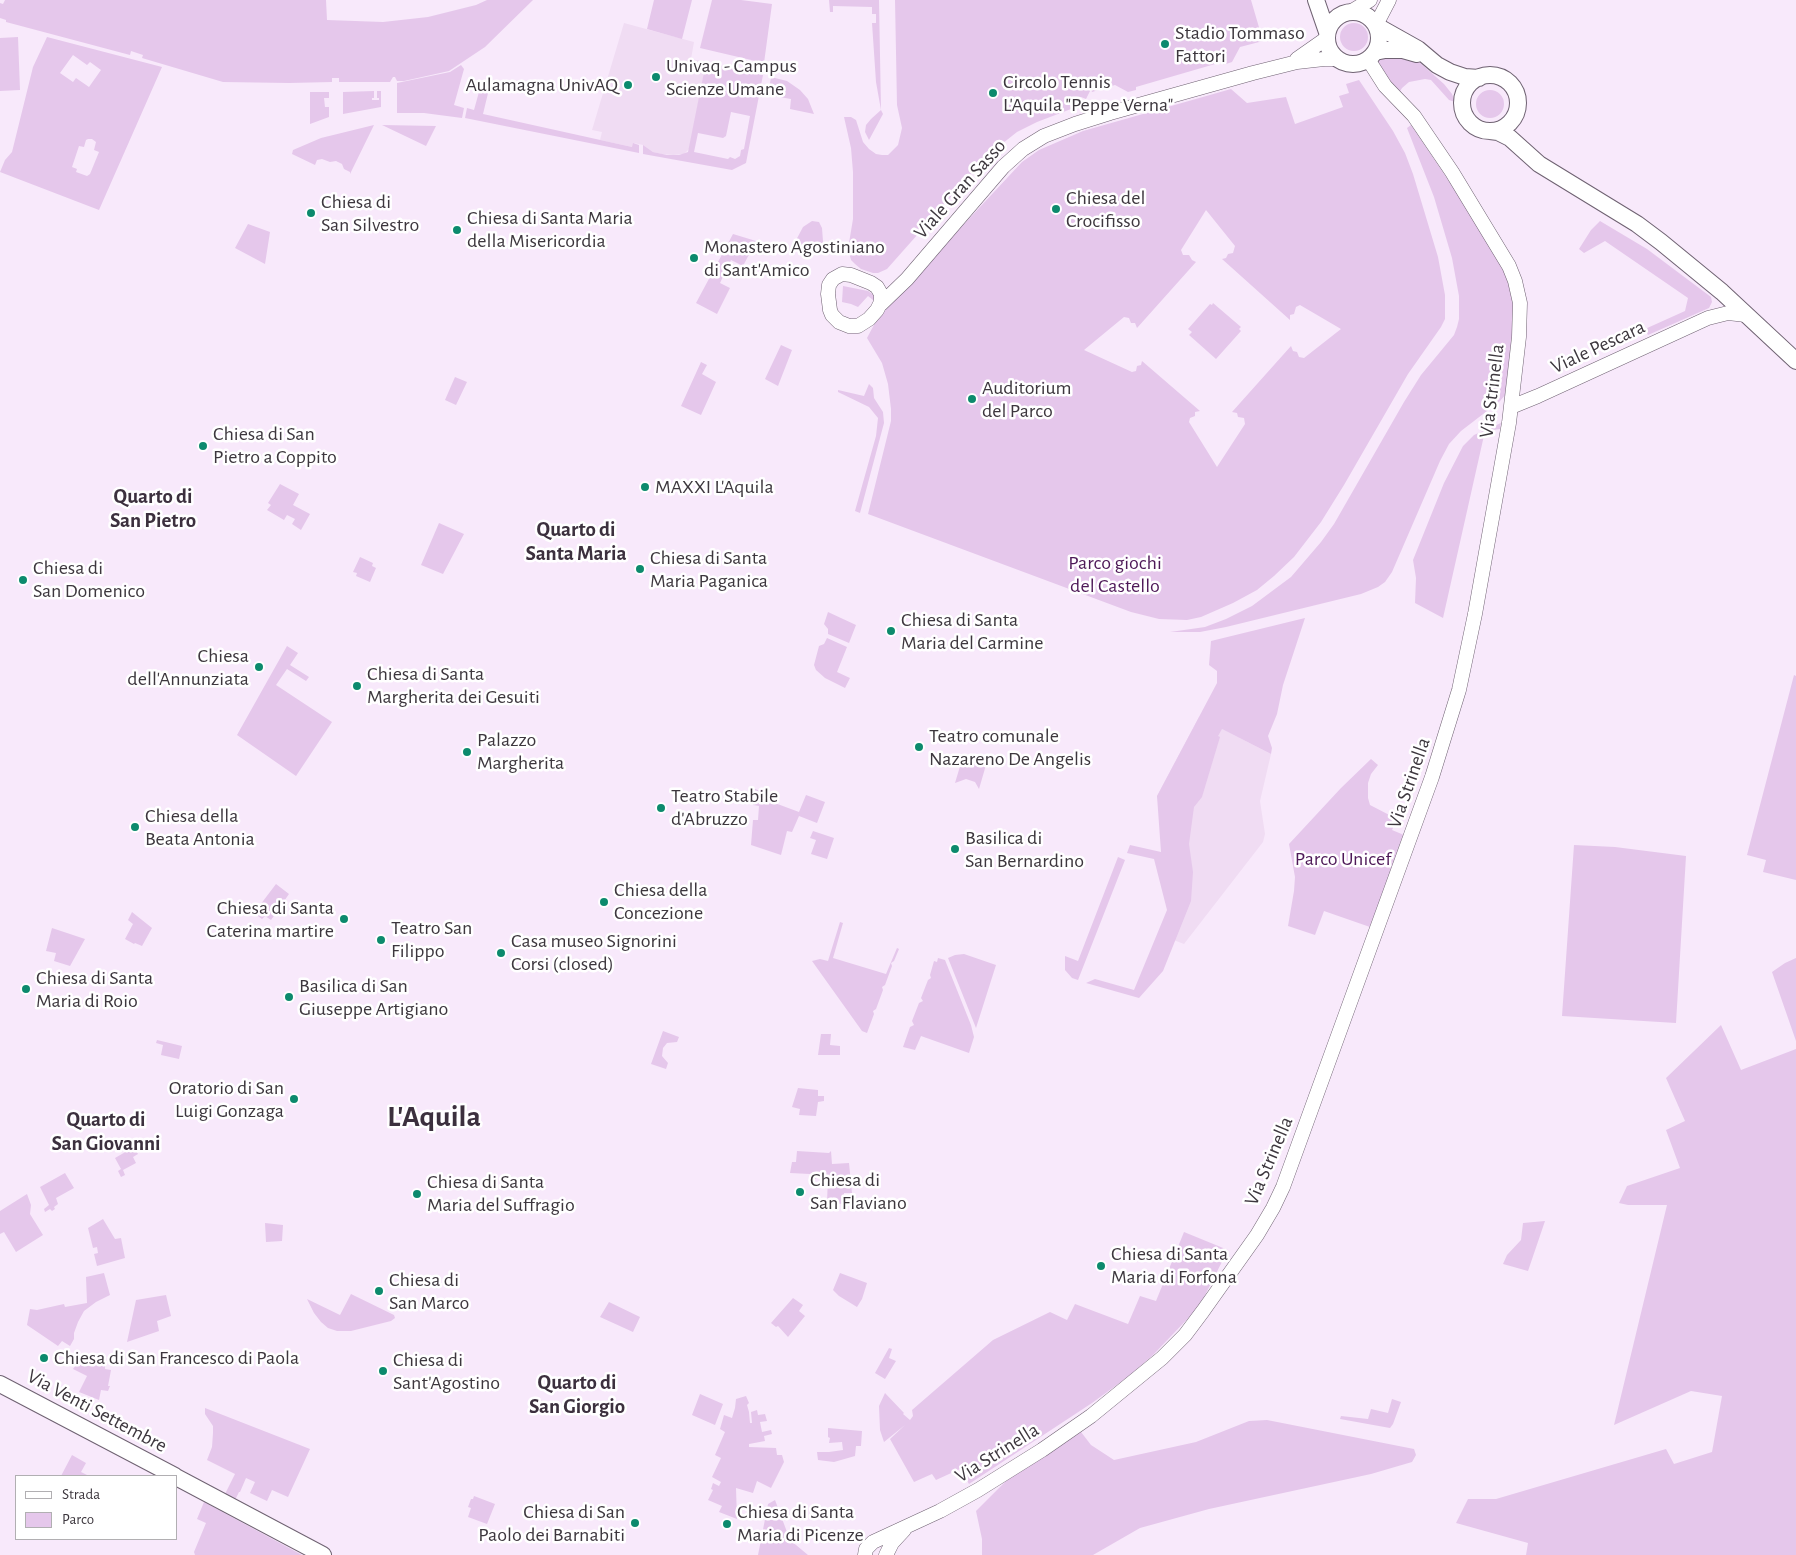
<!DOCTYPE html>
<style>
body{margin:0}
#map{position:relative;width:1796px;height:1555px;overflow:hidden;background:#f8e9fb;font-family:"Alegreya Sans",sans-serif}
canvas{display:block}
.legend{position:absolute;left:15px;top:1475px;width:162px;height:65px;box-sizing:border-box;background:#fff;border:1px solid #b1afb2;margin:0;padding:6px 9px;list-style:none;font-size:15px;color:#3d373e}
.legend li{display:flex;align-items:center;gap:10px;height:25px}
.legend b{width:25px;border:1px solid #b1afb2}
</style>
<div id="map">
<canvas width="1796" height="1555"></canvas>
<ul class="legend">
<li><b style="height:6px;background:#fff"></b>Strada</li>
<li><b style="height:14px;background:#e5c7eb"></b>Parco</li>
</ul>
</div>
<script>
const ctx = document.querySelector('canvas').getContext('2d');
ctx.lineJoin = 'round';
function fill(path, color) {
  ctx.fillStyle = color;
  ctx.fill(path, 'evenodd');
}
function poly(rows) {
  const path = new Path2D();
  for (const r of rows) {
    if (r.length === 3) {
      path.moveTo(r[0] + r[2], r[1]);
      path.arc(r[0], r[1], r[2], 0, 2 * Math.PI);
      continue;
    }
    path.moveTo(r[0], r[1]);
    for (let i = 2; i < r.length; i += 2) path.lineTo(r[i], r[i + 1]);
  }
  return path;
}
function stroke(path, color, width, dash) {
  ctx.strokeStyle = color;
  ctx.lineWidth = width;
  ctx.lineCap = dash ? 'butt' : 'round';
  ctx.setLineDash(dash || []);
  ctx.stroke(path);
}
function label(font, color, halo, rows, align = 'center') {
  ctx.font = font + ' "Alegreya Sans",sans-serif';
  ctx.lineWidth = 5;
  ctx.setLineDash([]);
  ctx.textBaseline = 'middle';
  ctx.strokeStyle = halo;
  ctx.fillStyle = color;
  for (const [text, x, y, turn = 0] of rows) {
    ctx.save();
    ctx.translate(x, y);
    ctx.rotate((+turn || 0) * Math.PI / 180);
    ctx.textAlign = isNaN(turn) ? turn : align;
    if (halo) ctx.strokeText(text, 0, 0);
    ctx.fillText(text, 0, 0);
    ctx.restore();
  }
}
fill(poly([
 [624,23,694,42,691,59,706,62,690,148,684,154,673,155,661,154,653,152,643,145,634,143,632,147,600,140,602,132,592,130],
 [1199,717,1271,754,1260,801,1265,834,1263,842,1184,944,1166,937,1176,914,1157,796]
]), '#f0dcf3');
fill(poly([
 [5,0,326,0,327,20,383,22,428,17,476,5,487,0,533,0,485,47,449,71,404,81,397,81,395,77,393,77,390,82,339,82,339,78,332,78,332,82,289,83,223,82,142,58,143,55,131,51,130,55,6,22,6,20,0,18,0,3,3,4],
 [654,0,692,0,682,39,647,29],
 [712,0,741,0,772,4,764,63,700,48],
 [829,0,879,0,881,110,883,114,869,140,865,132,866,125,871,119,881,110,876,82,872,23,876,23,876,14,872,14,872,7,833,6,833,12,830,12],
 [895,0,1251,0,1263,41,1240,47,1232,62,1223,65,1222,62,1136,87,1136,90,1128,92,1115,85,1092,92,1091,89,1086,99,1081,97,1069,101,1071,109,1037,122,1017,132,988,155,887,269,878,273,873,273,861,269,855,264,851,260,848,249,853,219,853,172,851,148,844,117,851,117,856,120,863,142,869,149,876,154,882,155,888,155,898,145,902,128,897,105],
 [1354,37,14],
 [18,37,20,90,0,91,0,38],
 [47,37,162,67,99,210,0,172,5,160,12,152,33,67],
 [73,55,87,65,90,62,101,70,89,87,76,78,73,82,60,73],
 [88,139,92,139,96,142,94,150,99,152,90,174,87,176,76,172,77,169,72,167,79,146,84,147,86,140],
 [1384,54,1418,61,1444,84,1452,94,1455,102,1449,100,1431,80,1425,79,1409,82,1402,88,1398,95,1378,62,1378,58],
 [706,62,763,75,746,163,732,170,643,154,643,145,653,152,667,155,679,155,688,152],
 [731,112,750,116,744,149,741,150,740,156,735,159,730,157,728,159,694,152,698,133,723,138,726,136],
 [461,65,464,69,454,105,464,108,462,118,424,113,397,113,397,83,450,72],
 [771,77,787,81,800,90,808,99,814,114,790,109,791,99,768,95],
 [1359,80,1393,131,1405,153,1413,174,1438,257,1445,295,1445,319,1441,327,1408,374,1344,485,1321,522,1294,557,1274,576,1257,590,1233,603,1201,617,1187,620,1159,619,1131,612,868,514,891,421,891,409,888,384,882,363,867,338,876,321,909,283,1022,162,1039,150,1083,131,1231,89,1247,103,1286,97,1295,124,1343,107,1339,96,1349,93,1346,84],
 [1206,210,1235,246,1233,253,1228,254,1226,258,1222,259,1290,320,1290,315,1294,314,1296,307,1300,305,1341,329,1304,358,1299,357,1297,352,1293,351,1291,346,1232,412,1237,413,1238,417,1244,418,1245,424,1217,467,1189,422,1190,418,1195,416,1195,412,1200,411,1142,361,1141,365,1137,366,1136,371,1132,372,1084,350,1124,317,1129,318,1131,323,1135,323,1137,328,1196,262,1192,260,1189,255,1183,255,1181,250],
 [482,81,487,82,485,88,489,89,483,114,632,147,633,143,639,145,639,153,465,118,467,108,474,110],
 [1490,104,14],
 [374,91,374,98,372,98,372,100,379,100,379,98,377,98,377,91,381,91,381,107,343,114,343,92],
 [310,92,329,92,329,98,324,98,325,107,329,107,329,117,310,124],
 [374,125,350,174,350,172,344,169,342,164,336,161,330,162,322,159,317,160,315,165,292,154,293,150,321,138],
 [382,125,436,126,426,146],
 [1411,125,1475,220,1500,261,1508,281,1513,305,1513,332,1506,394,1500,401,1461,431,1449,444,1440,461,1392,572,1385,582,1378,587,1361,594,1226,627,1200,632,1170,632,1205,627,1226,619,1252,606,1291,577,1321,542,1334,524,1404,402,1421,375,1454,335,1457,327,1459,319,1459,296,1452,258,1434,197,1407,128],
 [812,221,819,222,822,228,824,255,794,244,803,227],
 [1600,221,1647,249,1711,297,1712,302,1709,308,1648,335,1645,329,1685,311,1688,298,1605,241,1584,253,1579,249,1591,230],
 [248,224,270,232,265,264,235,248],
 [733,234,756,241,743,266,731,260,720,283,730,288,717,314,696,303],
 [843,286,868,291,874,295,875,299,873,300,868,296,858,307,851,304,842,302],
 [1213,303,1241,327,1239,329,1241,331,1216,359,1189,335,1192,332,1188,329,1210,304,1212,305],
 [781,345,792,350,778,386,765,379],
 [701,362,707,365,702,374,716,382,701,415,681,406],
 [455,377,467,382,456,405,445,400],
 [869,384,873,388,874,398,883,412,884,423,860,513,855,511,876,436,878,418,869,407,838,392,838,390,864,396],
 [1501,423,1500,429,1485,431,1443,618,1415,603,1416,578,1413,560,1444,483,1463,446,1474,435],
 [280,484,299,494,293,505,310,514,301,530,292,524,295,519,287,515,284,520,267,510,271,505,268,503],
 [439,523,464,534,443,574,421,565],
 [360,557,373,563,372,566,376,568,370,582,356,576,357,573,353,572],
 [828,612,856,625,849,643,828,634,828,629,824,624],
 [1305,618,1283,685,1277,714,1268,736,1272,748,1271,754,1222,729,1218,736,1220,737,1202,797,1194,807,1189,844,1193,872,1191,901,1163,971,1139,998,1086,983,1095,979,1134,990,1167,910,1154,859,1127,853,1130,845,1161,852,1157,796,1217,683,1217,671,1209,665,1211,641],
 [827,638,847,647,837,672,850,678,845,688,825,678,816,670,814,665,819,646,824,644],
 [287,646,298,653,290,665,309,677,306,681,287,669,276,685,332,722,296,776,237,735],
 [1794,675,1796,676,1796,880,1763,872,1766,860,1747,855],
 [1371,759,1378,765,1371,774,1368,783,1368,798,1370,805,1397,819,1392,830,1404,835,1370,927,1324,911,1315,935,1288,926,1294,891,1295,877,1289,844,1341,788],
 [964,760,986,765,979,789,975,782,966,779,955,783,961,763],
 [755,789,766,793,764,799,799,812,806,795,825,802,817,823,799,816,792,832,787,831,781,855,751,845,753,820,758,820,759,806,753,805],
 [813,831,834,838,827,859,811,854,816,840,810,838],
 [1574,845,1615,847,1686,856,1676,1023,1562,1016],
 [1118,857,1125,860,1078,980,1072,978,1065,970,1065,956,1078,961],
 [276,884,289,894,271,920,265,916,262,919,254,913],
 [132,912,152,928,142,946,135,943,134,944,125,939,133,924,128,920],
 [840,922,843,923,833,958,886,974,897,948,899,949,894,961,891,963,892,966,885,985,882,987,883,990,876,1009,873,1011,874,1014,867,1033,862,1031,812,961,820,959,828,961],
 [52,928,85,939,70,966,54,961,56,953,46,951],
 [964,954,996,965,976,1028,948,958,955,955],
 [938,958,945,960,971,1025,974,1037,969,1053,921,1036,915,1050,903,1047,910,1027,914,1025,912,1021,919,1003,923,1001,921,998,928,980,931,978,930,975,934,961,937,962],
 [1796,958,1796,1041,1772,972,1785,963],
 [1721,1025,1741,1070,1796,1049,1796,1555,1526,1555,1528,1543,1456,1523,1468,1499,1496,1499,1666,1449,1674,1464,1712,1452,1722,1396,1691,1391,1614,1425,1667,1205,1628,1205,1619,1203,1627,1186,1680,1168,1666,1130,1685,1121,1666,1078],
 [663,1031,679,1037,677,1042,667,1043,663,1048,662,1056,668,1063,666,1069,651,1064],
 [821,1034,831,1034,830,1045,840,1046,840,1055,818,1055],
 [157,1040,182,1046,179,1059,161,1055,163,1045,156,1043],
 [798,1088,818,1090,818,1096,824,1096,824,1101,818,1102,816,1116,799,1115,800,1109,792,1107],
 [134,1147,138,1154,133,1157,136,1163,123,1170,125,1175,121,1177,118,1171,121,1169,115,1158],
 [797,1151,829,1153,831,1151,832,1164,849,1163,852,1193,844,1193,844,1204,827,1203,828,1175,817,1174,816,1179,810,1178,810,1174,790,1173,792,1162,796,1162],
 [65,1173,74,1188,56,1198,58,1204,54,1207,55,1209,52,1211,50,1209,45,1212,44,1209,49,1205,40,1187],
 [27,1194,31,1205,30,1214,43,1235,16,1252,4,1232,0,1234,0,1211],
 [103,1219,115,1239,121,1238,125,1258,97,1266,94,1254,98,1253,97,1247,93,1248,88,1228],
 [1545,1221,1528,1271,1503,1264,1507,1255,1521,1240,1523,1223],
 [265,1223,283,1225,282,1241,266,1242],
 [1184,1232,1228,1250,1204,1297,1195,1311,1153,1355,1129,1376,1092,1403,969,1484,960,1469,936,1480,932,1474,914,1482,890,1439,905,1425,884,1442,880,1430,879,1406,885,1393,904,1413,903,1414,910,1420,913,1416,912,1410,993,1340,1050,1312,1067,1320,1075,1304,1128,1324,1140,1296,1156,1301],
 [104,1273,110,1295,96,1302,84,1311,78,1322,74,1333,74,1339,70,1346,62,1341,58,1346,27,1325,30,1309,37,1310,64,1304,65,1307,87,1303,86,1277],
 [840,1273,867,1283,862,1299,857,1307,839,1296,833,1290],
 [351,1294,394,1315,395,1318,391,1321,351,1331,337,1331,328,1328,321,1322,314,1313,307,1299,340,1315],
 [166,1295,171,1316,157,1321,159,1331,127,1342,136,1300],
 [793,1298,803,1305,799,1311,805,1316,788,1337,778,1326,776,1327,771,1323],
 [609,1302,640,1317,633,1332,600,1317],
 [889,1348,892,1349,889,1358,896,1361,885,1379,875,1373],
 [79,1361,105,1365,105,1369,111,1370,108,1386,110,1386,108,1391,101,1390,99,1400,79,1392,87,1376,73,1369],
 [700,1394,723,1404,715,1425,692,1415],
 [746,1396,749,1403,747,1405,749,1412,750,1423,752,1423,751,1412,757,1410,758,1415,765,1414,767,1421,760,1422,762,1432,771,1430,772,1434,764,1436,765,1441,749,1444,749,1447,776,1448,777,1455,782,1455,784,1462,771,1488,757,1481,753,1493,736,1488,737,1519,719,1512,722,1506,708,1500,713,1490,711,1489,713,1483,719,1486,721,1482,712,1477,721,1458,715,1455,725,1432,720,1429,724,1415,732,1418,735,1408,736,1399],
 [1392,1399,1401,1402,1393,1424,1390,1428,1340,1419,1341,1416,1368,1419,1371,1409,1388,1413],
 [205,1408,310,1449,288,1497,272,1490,267,1501,250,1493,255,1482,246,1478,240,1492,239,1492,234,1502,224,1496,235,1474,207,1460,212,1447,213,1433,213,1426,205,1414],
 [1267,1420,1414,1449,1416,1455,1412,1462,1371,1474,1209,1509,1140,1528,1093,1555,982,1555,982,1539,976,1511,1006,1481,1081,1432,1091,1445,1114,1460,1196,1442,1249,1421],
 [828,1428,862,1431,861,1446,856,1446,855,1456,834,1462,818,1460,817,1452,829,1452,843,1450,842,1442,829,1443,830,1438,828,1437],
 [72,1455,86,1463,81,1472,89,1476,61,1476],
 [474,1496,495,1504,487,1524,468,1517,471,1508,468,1507,471,1499,473,1499],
 [775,1500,790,1540,808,1555,758,1555,768,1504],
 [204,1502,302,1555,195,1555,194,1552,206,1523,197,1519]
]), '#e5c7eb');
const secondary = poly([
 [1352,11,1370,0],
 [1376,25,1389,0],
 [1297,59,1327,38],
 [842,274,851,275,871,283,877,287,881,294,881,302,877,310,869,319,858,326,849,326,839,322,832,315,830,310,828,294,829,285,833,279,842,274],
 [881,304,907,279,1003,167,1023,149,1044,136,1075,124,1110,113,1253,73,1297,62,1324,59,1338,59],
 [1511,407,1538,396,1708,318,1728,313,1746,315],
 [865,1555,866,1549,873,1542,940,1511,978,1490,1042,1450,1091,1416,1162,1358,1185,1335,1203,1311,1257,1235,1273,1208,1283,1187,1432,777,1459,690,1475,614,1509,423,1519,337,1520,303,1515,281,1509,266,1452,172,1414,116,1385,86,1371,64,1366,61],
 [886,1555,892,1543,904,1530]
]);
const primary = poly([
 [1316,0,1327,32],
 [1353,38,26],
 [1377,26,1418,49,1437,65,1450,72,1465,77,1479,78],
 [1375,52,1385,50,1403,50,1417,54],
 [1490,103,28],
 [1490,131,1498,132,1510,138,1539,164,1637,224,1661,242,1722,292,1796,361],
 [0,1384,175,1476],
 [176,1477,323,1555]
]);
stroke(secondary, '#6f6272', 15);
stroke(primary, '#6f6272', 18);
stroke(secondary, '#fff', 14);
stroke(primary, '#fff', 16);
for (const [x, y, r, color] of [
 [1165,44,5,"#0c8a6d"],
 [656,77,5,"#0c8a6d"],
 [628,85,5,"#0c8a6d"],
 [993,93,5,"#0c8a6d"],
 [1056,209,5,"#0c8a6d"],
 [311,213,5,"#0c8a6d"],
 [457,230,5,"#0c8a6d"],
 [694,258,5,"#0c8a6d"],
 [972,399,5,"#0c8a6d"],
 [203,446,5,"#0c8a6d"],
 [645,487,5,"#0c8a6d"],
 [640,569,5,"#0c8a6d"],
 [23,580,5,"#0c8a6d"],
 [891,631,5,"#0c8a6d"],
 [259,667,5,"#0c8a6d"],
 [357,686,5,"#0c8a6d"],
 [919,747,5,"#0c8a6d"],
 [467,752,5,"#0c8a6d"],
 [661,808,5,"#0c8a6d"],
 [135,827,5,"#0c8a6d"],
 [955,849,5,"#0c8a6d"],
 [604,902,5,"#0c8a6d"],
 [344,919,5,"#0c8a6d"],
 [381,940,5,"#0c8a6d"],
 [501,953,5,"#0c8a6d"],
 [26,989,5,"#0c8a6d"],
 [289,997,5,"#0c8a6d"],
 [294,1099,5,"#0c8a6d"],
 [800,1192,5,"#0c8a6d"],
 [417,1194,5,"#0c8a6d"],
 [1101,1266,5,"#0c8a6d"],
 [379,1291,5,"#0c8a6d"],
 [44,1358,5,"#0c8a6d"],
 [383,1371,5,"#0c8a6d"],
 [635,1523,5,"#0c8a6d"],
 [727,1524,5,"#0c8a6d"]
]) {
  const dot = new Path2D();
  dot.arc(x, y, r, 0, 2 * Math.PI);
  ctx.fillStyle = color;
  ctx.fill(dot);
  stroke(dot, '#fff', 2);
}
label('20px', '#3d373e', '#fff', [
 ["Stadio Tommaso",1175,33],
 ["Fattori",1175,56],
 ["Univaq - Campus",666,66],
 ["Scienze Umane",666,89],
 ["Circolo Tennis",1003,82],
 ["L'Aquila \"Peppe Verna\"",1003,105],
 ["Aulamagna UnivAQ",618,85,"right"],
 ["Chiesa del",1066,198],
 ["Crocifisso",1066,221],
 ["Chiesa di",321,202],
 ["San Silvestro",321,225],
 ["Chiesa di Santa Maria",467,218],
 ["della Misericordia",467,241],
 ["Monastero Agostiniano",704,247],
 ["di Sant'Amico",704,270],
 ["Auditorium",982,388],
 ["del Parco",982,411],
 ["Chiesa di San",213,434],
 ["Pietro a Coppito",213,457],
 ["MAXXI L'Aquila",655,487],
 ["Chiesa di Santa",650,558],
 ["Maria Paganica",650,581],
 ["Chiesa di",33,568],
 ["San Domenico",33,591],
 ["Chiesa di Santa",901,620],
 ["Maria del Carmine",901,643],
 ["Chiesa",249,656,"right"],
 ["dell'Annunziata",249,679,"right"],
 ["Chiesa di Santa",367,674],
 ["Margherita dei Gesuiti",367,697],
 ["Teatro comunale",929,736],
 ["Nazareno De Angelis",929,759],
 ["Palazzo",477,740],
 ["Margherita",477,763],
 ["Teatro Stabile",671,796],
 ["d'Abruzzo",671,819],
 ["Chiesa della",145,816],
 ["Beata Antonia",145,839],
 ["Basilica di",965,838],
 ["San Bernardino",965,861],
 ["Chiesa della",614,890],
 ["Concezione",614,913],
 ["Chiesa di Santa",334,908,"right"],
 ["Caterina martire",334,931,"right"],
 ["Teatro San",391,928],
 ["Filippo",391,951],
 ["Casa museo Signorini",511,941],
 ["Corsi (closed)",511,964],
 ["Chiesa di Santa",36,978],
 ["Maria di Roio",36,1001],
 ["Basilica di San",299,986],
 ["Giuseppe Artigiano",299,1009],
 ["Oratorio di San",284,1088,"right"],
 ["Luigi Gonzaga",284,1111,"right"],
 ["Chiesa di",810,1180],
 ["San Flaviano",810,1203],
 ["Chiesa di Santa",427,1182],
 ["Maria del Suffragio",427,1205],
 ["Chiesa di Santa",1111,1254],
 ["Maria di Forfona",1111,1277],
 ["Chiesa di",389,1280],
 ["San Marco",389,1303],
 ["Chiesa di San Francesco di Paola",54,1358],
 ["Chiesa di",393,1360],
 ["Sant'Agostino",393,1383],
 ["Chiesa di San",625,1512,"right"],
 ["Paolo dei Barnabiti",625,1535,"right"],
 ["Chiesa di Santa",737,1512],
 ["Maria di Picenze",737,1535]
], 'left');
label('20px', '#3d373e', '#fff', [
 ["Viale Gran Sasso",960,189,-48],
 ["Viale Pescara",1598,347,-25],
 ["Via Strinella",1492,391,-83],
 ["Via Strinella",1409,783,-71],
 ["Via Strinella",1269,1161,-67],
 ["Via Venti Settembre",97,1411,28],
 ["Via Strinella",997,1453,-32]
]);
label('20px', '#4e1958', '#fff', [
 ["Parco giochi",1115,563],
 ["del Castello",1115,586],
 ["Parco Unicef",1343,859]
]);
label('bold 21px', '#3c303e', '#fff', [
 ["Quarto di",153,497],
 ["San Pietro",153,521],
 ["Quarto di",576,530],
 ["Santa Maria",576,554],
 ["Quarto di",106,1120],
 ["San Giovanni",106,1144],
 ["Quarto di",577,1383],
 ["San Giorgio",577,1407]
]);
label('bold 30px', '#3c303e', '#fff', [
 ["L'Aquila",434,1117]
]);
</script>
